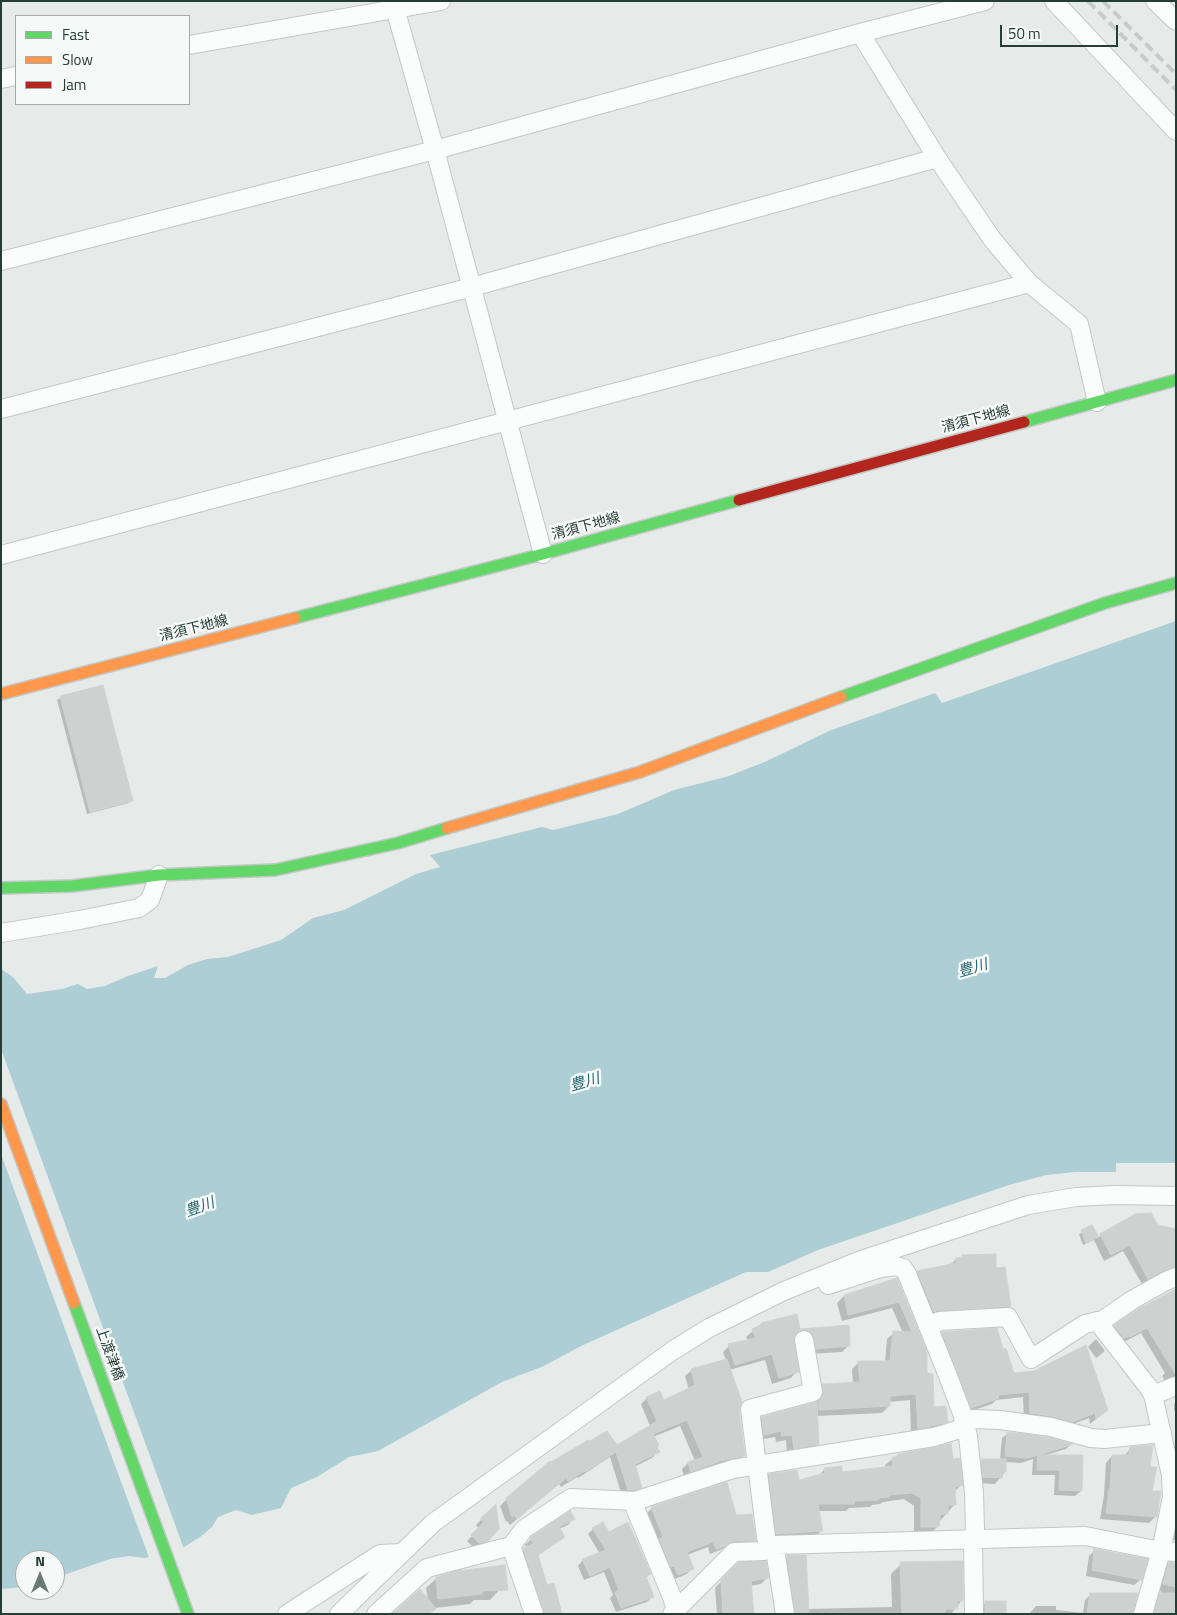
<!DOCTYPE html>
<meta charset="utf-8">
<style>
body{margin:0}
#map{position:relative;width:1177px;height:1615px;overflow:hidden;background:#e6ebe9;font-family:"Titillium Web",sans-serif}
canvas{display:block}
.frame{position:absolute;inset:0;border:2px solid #263c37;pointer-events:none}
.legend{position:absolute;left:15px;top:15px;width:175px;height:90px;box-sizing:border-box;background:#f5f9f7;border:1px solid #a2adaa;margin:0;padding:6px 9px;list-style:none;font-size:15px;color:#263c37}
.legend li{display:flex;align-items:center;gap:10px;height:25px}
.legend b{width:25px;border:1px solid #a2adaa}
.north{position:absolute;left:15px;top:1550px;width:50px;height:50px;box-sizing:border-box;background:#f5f9f7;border:1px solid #a2adaa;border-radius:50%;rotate:0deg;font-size:14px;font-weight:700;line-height:20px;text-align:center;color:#263c37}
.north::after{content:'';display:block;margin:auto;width:18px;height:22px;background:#697975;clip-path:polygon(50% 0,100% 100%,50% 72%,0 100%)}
.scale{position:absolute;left:1000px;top:25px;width:118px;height:22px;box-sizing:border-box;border:2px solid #263c37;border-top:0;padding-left:6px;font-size:15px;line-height:18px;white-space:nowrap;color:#263c37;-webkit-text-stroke:4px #f5f9f7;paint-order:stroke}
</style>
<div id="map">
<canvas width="1177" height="1615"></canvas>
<div class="frame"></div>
<ul class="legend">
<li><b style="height:6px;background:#63d668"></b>Fast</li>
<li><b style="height:6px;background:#ff974d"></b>Slow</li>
<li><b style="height:6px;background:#b3261e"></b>Jam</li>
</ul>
<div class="north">N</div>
<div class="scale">50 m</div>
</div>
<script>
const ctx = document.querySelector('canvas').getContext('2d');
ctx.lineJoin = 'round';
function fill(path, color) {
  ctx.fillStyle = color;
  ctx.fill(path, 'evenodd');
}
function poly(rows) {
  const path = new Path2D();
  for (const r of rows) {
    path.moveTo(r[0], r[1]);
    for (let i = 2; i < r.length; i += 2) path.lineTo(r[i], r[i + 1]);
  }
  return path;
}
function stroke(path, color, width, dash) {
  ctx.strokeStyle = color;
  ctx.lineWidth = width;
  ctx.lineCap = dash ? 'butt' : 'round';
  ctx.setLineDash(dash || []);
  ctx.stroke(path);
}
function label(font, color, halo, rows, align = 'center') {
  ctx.font = font + ' "Titillium Web","Noto Sans JP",sans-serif';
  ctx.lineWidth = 5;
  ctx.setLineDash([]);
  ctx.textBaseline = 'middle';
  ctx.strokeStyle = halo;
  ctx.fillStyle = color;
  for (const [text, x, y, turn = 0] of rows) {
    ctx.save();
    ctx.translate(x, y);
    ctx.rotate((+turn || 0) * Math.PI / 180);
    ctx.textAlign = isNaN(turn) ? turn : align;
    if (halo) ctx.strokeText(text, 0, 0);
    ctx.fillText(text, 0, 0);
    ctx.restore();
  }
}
fill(poly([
 [1176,621,1176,1163,1116,1163,1116,1172,1075,1172,1046,1175,1009,1185,818,1250,768,1272,746,1272,581,1346,544,1366,502,1382,378,1451,349,1457,317,1477,291,1488,281,1508,252,1515,236,1510,218,1517,212,1527,200,1537,184,1547,145,1558,129,1556,110,1559,55,1578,55,1560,25,1560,25,1587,1,1589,1,969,13,977,27,994,62,989,78,984,87,989,105,986,128,976,158,966,154,978,165,978,188,965,207,959,228,957,281,940,313,918,344,910,416,874,440,867,430,855,542,827,553,830,618,814,674,790,729,776,767,761,829,731,935,693,942,703]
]), '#acced4');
fill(poly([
 [1,1049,184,1549,150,1560,96,1414,1,1154]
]), '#e6ebe9');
fill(poly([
 [102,687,131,800,129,803,87,814,57,700,60,698],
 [1157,1226,1176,1259,1176,1270,1155,1277,1142,1284,1123,1251,1104,1261,1094,1240,1083,1245,1079,1234,1092,1227,1098,1238,1101,1235],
 [956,1259,995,1269,1009,1306,1003,1312,928,1317,912,1278,918,1272,950,1265],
 [896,1279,926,1375,933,1408,946,1421,939,1428,911,1435,910,1400,889,1402,889,1406,882,1413,816,1416,818,1444,812,1450,787,1454,786,1440,776,1442,775,1437,758,1440,756,1424,762,1418,817,1403,816,1392,823,1385,853,1384,852,1369,859,1362,885,1362,887,1339,894,1333,903,1333,892,1308,842,1321,837,1303,844,1296],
 [1138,1310,1176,1336,1176,1383,1166,1382,1162,1376,1165,1373,1141,1333,1124,1342,1109,1332,1115,1326],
 [761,1324,799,1331,848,1326,849,1345,842,1352,810,1354,801,1336,793,1337,797,1371,791,1378,772,1384,765,1360,729,1370,738,1410,744,1456,737,1462,684,1477,682,1469,688,1463,695,1461,680,1426,653,1437,656,1447,659,1451,652,1458,634,1467,641,1487,634,1494,622,1496,610,1457,578,1478,577,1477,561,1487,559,1484,510,1525,507,1521,506,1522,500,1506,507,1499,616,1447,650,1426,641,1404,647,1398,663,1402,689,1390,685,1376,692,1370,726,1361,723,1352,729,1346,748,1341,746,1337],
 [943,1333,1002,1350,1013,1374,1107,1410,1090,1424,1089,1418,1065,1427,1024,1419,1023,1397,996,1400,992,1404,965,1413,937,1339],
 [1096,1339,1105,1351,1096,1358,1088,1347],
 [1176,1401,1176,1410,1174,1411,1174,1404],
 [1008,1433,1070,1445,1066,1449,1046,1455,1082,1456,1081,1491,1075,1496,1054,1495,1055,1475,1032,1475,1033,1459,1021,1463,1005,1462,1005,1472,995,1484,977,1483,975,1467,982,1460,1000,1460,1002,1438],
 [1131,1448,1149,1468,1151,1492,1156,1516,1149,1523,1100,1519,1104,1495,1106,1463,1112,1456,1124,1456],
 [898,1455,952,1461,961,1485,954,1492,954,1505,940,1521,938,1521,937,1527,930,1534,914,1534,914,1506,904,1499,883,1502,880,1504,872,1505,870,1507,849,1508,846,1511,818,1511,821,1531,814,1538,769,1541,762,1483,769,1475,798,1481,817,1477,825,1469,841,1473,885,1468,885,1465],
 [495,1506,498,1529,481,1546,474,1548,467,1541,479,1529,476,1525],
 [652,1508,735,1516,755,1540,749,1546,727,1547,710,1554,708,1547,687,1555,692,1568,687,1574,672,1580,646,1514],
 [1176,1513,1176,1540,1172,1540],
 [573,1519,568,1525,559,1529,563,1536,557,1542,537,1556,546,1586,562,1614,538,1614,518,1555,527,1547,525,1545,532,1538],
 [593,1529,608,1533,650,1574,646,1578,652,1597,647,1602,616,1612,610,1598,613,1595,604,1572,584,1580,578,1566,583,1560,600,1554,588,1534],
 [1095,1550,1141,1579,1134,1585,1086,1576,1089,1556],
 [804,1556,808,1609,892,1607,891,1574,901,1564,962,1600,951,1614,785,1614,777,1567,787,1557],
 [1169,1563,1176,1564,1176,1614,1150,1614,1154,1601,1161,1593,1161,1591,1157,1590,1163,1570],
 [739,1564,767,1578,761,1584,750,1586,753,1614,717,1614,715,1588],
 [437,1578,500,1589,490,1600,474,1600,470,1604,435,1608,429,1614,394,1614,428,1600,426,1588],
 [1091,1594,1132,1614,1029,1614,1036,1606,1056,1606,1056,1610,1083,1613,1085,1600],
 [986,1602,1005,1614,979,1614,979,1609]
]), '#0003');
const building = poly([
 [103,685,133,801,90,812,60,696,103,685],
 [1151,1213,1158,1225,1176,1229,1176,1267,1162,1271,1148,1279,1130,1245,1111,1255,1100,1234,1135,1214,1151,1213],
 [1092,1225,1099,1237,1086,1243,1081,1230,1092,1225],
 [996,1254,996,1268,1005,1267,1011,1306,934,1312,917,1271,956,1263,956,1258,962,1257,962,1255,996,1254],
 [897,1278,927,1352,927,1373,933,1374,934,1407,946,1406,948,1422,918,1429,916,1394,890,1396,890,1406,819,1410,819,1401,823,1395,822,1384,860,1382,858,1361,890,1361,893,1331,912,1332,899,1302,848,1315,844,1295,897,1278],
 [1176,1289,1176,1375,1147,1328,1130,1337,1130,1336,1124,1338,1114,1325,1138,1309,1176,1289],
 [797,1314,800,1329,849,1325,850,1346,816,1349,812,1334,808,1330,803,1330,797,1332,794,1337,799,1372,779,1378,772,1354,735,1365,728,1344,756,1338,752,1329,761,1325,761,1323,797,1314],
 [997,1328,1003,1349,1005,1348,1007,1351,1014,1373,1034,1371,1086,1345,1108,1410,1096,1419,1095,1413,1072,1422,1052,1416,1030,1413,1029,1392,998,1395,999,1398,971,1408,942,1332,997,1328],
 [727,1359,742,1402,739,1410,745,1456,720,1461,691,1472,688,1462,703,1457,687,1420,653,1434,659,1445,657,1447,660,1452,635,1464,642,1488,634,1490,628,1490,616,1452,585,1472,584,1471,568,1481,566,1478,517,1519,514,1515,512,1517,506,1498,550,1461,551,1462,588,1440,590,1441,607,1431,617,1445,657,1421,646,1397,660,1391,664,1400,695,1385,691,1369,727,1359],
 [817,1402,819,1444,794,1449,792,1435,782,1436,781,1431,764,1435,762,1417,817,1402],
 [1007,1432,1049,1437,1073,1444,1039,1455,1083,1455,1082,1491,1059,1490,1060,1470,1037,1470,1038,1455,1027,1458,1005,1456,1007,1432],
 [951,1443,953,1459,960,1458,963,1485,955,1487,956,1505,948,1505,948,1514,940,1514,939,1527,921,1527,921,1498,912,1493,889,1495,889,1497,879,1498,879,1500,855,1501,854,1504,818,1504,823,1531,776,1534,769,1474,797,1470,799,1480,825,1473,824,1468,842,1466,842,1472,893,1466,892,1457,898,1457,898,1454,936,1447,951,1443],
 [1153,1445,1150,1467,1157,1467,1152,1491,1161,1491,1157,1517,1106,1513,1109,1489,1110,1489,1112,1455,1129,1455,1130,1447,1153,1445],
 [981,1459,1006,1459,1006,1472,1003,1472,1002,1478,983,1477,981,1459],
 [727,1482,736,1515,752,1514,756,1541,734,1541,724,1547,716,1549,713,1542,687,1552,694,1569,678,1575,674,1566,671,1567,659,1539,663,1537,651,1507,727,1482],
 [496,1504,499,1529,488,1541,479,1543,471,1535,484,1522,480,1519,496,1504],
 [570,1511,575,1519,559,1527,565,1537,538,1555,547,1585,554,1583,562,1614,544,1614,523,1548,534,1543,530,1538,531,1537,570,1511],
 [603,1522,609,1532,628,1522,651,1574,646,1576,654,1597,621,1608,615,1592,619,1590,610,1567,590,1576,582,1559,606,1550,592,1528,603,1522],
 [1094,1549,1148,1559,1142,1580,1092,1570,1094,1549],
 [787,1555,806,1555,809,1614,795,1614,787,1555],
 [766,1561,769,1578,751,1581,754,1614,723,1614,721,1580,739,1562,766,1561],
 [963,1561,963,1601,957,1601,958,1609,945,1609,945,1614,902,1614,900,1562,963,1561],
 [1169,1562,1176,1563,1176,1587,1163,1584,1169,1562],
 [505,1565,508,1590,482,1591,482,1594,438,1599,436,1577,457,1571,505,1565],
 [420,1589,436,1609,428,1614,392,1614,420,1589],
 [1090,1593,1138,1593,1133,1614,1087,1614,1090,1593],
 [1160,1593,1176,1593,1176,1614,1154,1614,1160,1593],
 [985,1601,1006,1601,1006,1614,985,1614,985,1601]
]);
fill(building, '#cdd2d0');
stroke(building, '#cfd4d2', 1);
const street = poly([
 [393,1,435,150,543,554],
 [1054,1,1176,131],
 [1155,1,1176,21],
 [860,33,937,158,992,239,1029,283,1079,324,1097,402],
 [189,45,441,1],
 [1,79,16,76],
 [1,261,435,150,860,33,985,1],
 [1,409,472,287,937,158],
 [1,555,1029,283],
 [1,933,80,920,139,908,150,900,159,875],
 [828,1285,881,1268,896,1266,903,1268,907,1274,948,1376,962,1413,968,1436,974,1492,975,1528,973,1539,974,1614],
 [1097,1321,1149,1388,1153,1395],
 [929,1327,939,1321,1008,1317,1031,1359,1085,1324,1103,1320,1132,1300,1166,1281,1176,1277],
 [635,1501,635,1508,672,1597,677,1614],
 [511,1546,534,1614],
 [287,1614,380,1554,402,1553],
 [339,1614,433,1523,672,1351,709,1328,784,1291,861,1260,1028,1205,1076,1197,1115,1195,1176,1196],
 [376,1614,427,1568,511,1546,524,1529,571,1498,635,1501,733,1469,934,1437,957,1430,974,1419,1000,1420,1051,1427,1091,1438,1104,1439,1162,1433],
 [672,1614,734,1552,764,1551,776,1545,1085,1536,1161,1551,1176,1552],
 [785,1614,776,1556,770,1548,766,1537,750,1409,813,1392,804,1340],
 [1143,1614,1161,1551,1172,1497,1171,1475,1153,1395,1176,1386]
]);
const fast = poly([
 [1024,422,1176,380],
 [295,618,543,554,739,500],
 [841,697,1105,603,1176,583],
 [1,888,72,886,159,875,275,870,398,843,447,828],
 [74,1303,188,1614]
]);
const slow = poly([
 [1,694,295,618],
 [447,828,640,772,841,697],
 [1,1104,74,1303]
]);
const jam = poly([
 [739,500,1024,422]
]);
stroke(street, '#c3c8c6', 20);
stroke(fast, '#c2c8c6', 14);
stroke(slow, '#c2c8c6', 14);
stroke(jam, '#c2c8c6', 14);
stroke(street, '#fbfcfc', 18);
stroke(fast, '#63d668', 11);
stroke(slow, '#ff974d', 11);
stroke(jam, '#b3261e', 11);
stroke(poly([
 [1088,1,1176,90],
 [1103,1,1176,74]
]), '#c7ccca', 4, [10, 5]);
label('14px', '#263c37', '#f5f9f7', [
 ["清須下地線",976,420,-15],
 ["清須下地線",586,527,-15],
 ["清須下地線",194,629,-14],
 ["上渡津橋",109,1354,70]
]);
label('italic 15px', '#266472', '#f5f9f7', [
 ["豊川",973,969,-16],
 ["豊川",585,1083,-16],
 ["豊川",200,1208,-20]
]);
</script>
